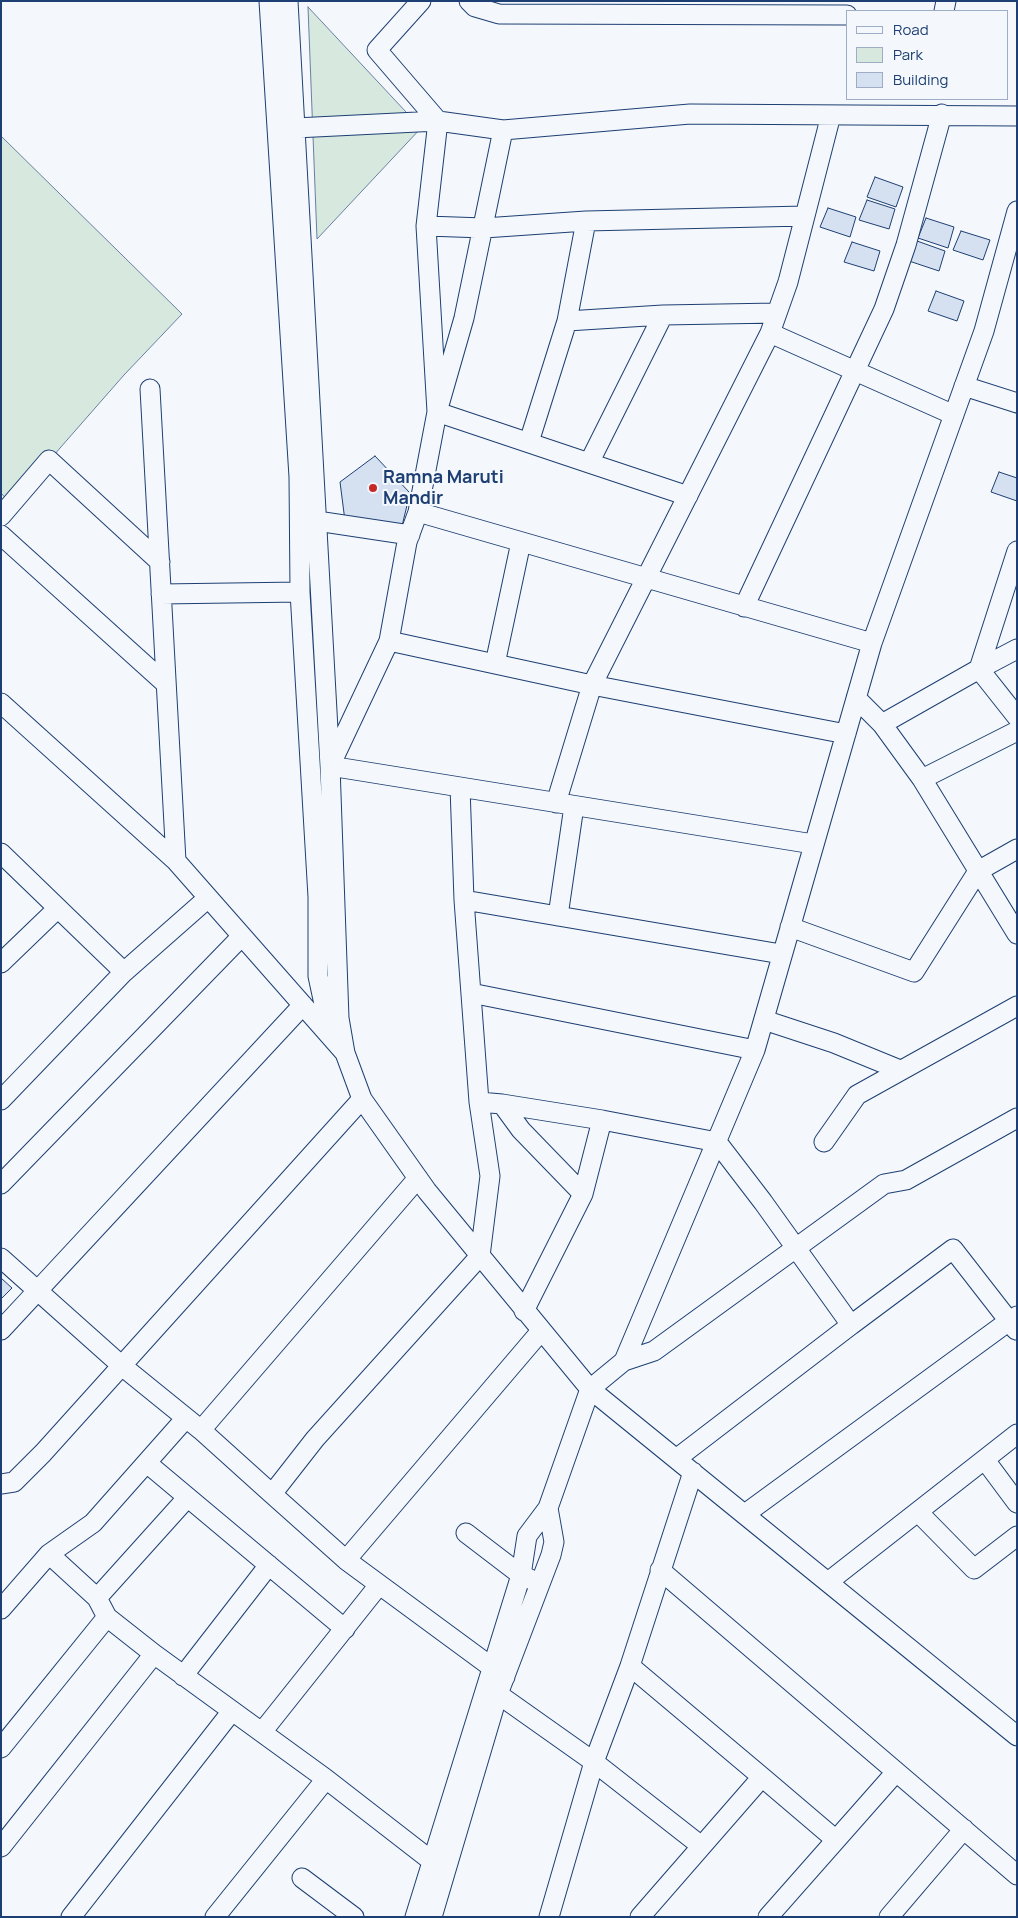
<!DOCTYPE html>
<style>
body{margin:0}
#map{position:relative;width:1018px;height:1918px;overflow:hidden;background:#f4f7fb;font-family:Manrope,sans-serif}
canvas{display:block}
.frame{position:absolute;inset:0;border:2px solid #1d3f73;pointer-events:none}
.legend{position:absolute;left:846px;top:10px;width:162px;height:90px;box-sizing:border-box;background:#f4f7fb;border:1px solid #9eadc5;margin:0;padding:6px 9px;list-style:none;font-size:15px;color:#1d3f73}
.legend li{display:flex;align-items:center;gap:10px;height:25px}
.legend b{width:25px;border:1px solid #9eadc5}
</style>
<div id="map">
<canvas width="1018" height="1918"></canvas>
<div class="frame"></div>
<ul class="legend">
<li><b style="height:6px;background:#f4f7fb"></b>Road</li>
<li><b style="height:14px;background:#d7e8df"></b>Park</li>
<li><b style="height:14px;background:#d5e0f0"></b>Building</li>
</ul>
</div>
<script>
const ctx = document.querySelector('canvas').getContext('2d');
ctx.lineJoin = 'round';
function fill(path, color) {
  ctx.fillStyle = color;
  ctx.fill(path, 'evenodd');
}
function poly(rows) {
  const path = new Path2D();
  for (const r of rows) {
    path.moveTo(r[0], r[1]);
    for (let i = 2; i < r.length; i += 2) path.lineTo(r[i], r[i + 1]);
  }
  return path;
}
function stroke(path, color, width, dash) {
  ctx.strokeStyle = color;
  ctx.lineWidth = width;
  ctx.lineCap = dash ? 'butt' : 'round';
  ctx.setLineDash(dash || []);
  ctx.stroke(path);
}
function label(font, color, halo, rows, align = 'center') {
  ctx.font = font + ' Manrope,sans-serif';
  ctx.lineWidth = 4;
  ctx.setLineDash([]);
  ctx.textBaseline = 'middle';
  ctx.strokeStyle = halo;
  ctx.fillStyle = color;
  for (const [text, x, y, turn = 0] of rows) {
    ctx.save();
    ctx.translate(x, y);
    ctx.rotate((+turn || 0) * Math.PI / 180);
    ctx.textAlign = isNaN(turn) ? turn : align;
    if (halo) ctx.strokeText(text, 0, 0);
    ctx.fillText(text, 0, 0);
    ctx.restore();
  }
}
const green = poly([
 [308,7,421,128,317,239,308,7],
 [1,136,182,314,124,375,11,504,1,493,1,136]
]);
fill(green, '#d7e8df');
stroke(green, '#687fa3', 1);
const building = poly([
 [875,177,903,187,896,207,867,197,875,177],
 [867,200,895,209,889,229,859,220,867,200],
 [828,208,856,217,850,237,820,227,828,208],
 [926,218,954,227,948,248,918,238,926,218],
 [961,231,990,240,983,260,953,250,961,231],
 [917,241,945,251,939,271,909,261,917,241],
 [852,242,880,251,874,271,844,262,852,242],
 [936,291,964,301,957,321,928,311,936,291],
 [375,456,410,493,402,526,345,521,340,482,375,456],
 [999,472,1017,478,1017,501,991,492,999,472],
 [1,1278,12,1288,1,1299,1,1278]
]);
fill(building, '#d5e0f0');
stroke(building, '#1d3f73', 1);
const minor = poly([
 [269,1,299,477,300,592,318,897,318,976,324,1004,339,1018],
 [288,1,330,766,339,1018,345,1053,362,1099,427,1191,590,1389,1017,1736],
 [421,1,377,50,438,121,503,130,464,318,437,412,418,512,407,542,389,641,330,766,813,844],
 [469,1,475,7,499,14,847,15],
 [944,11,946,1],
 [295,128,438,121,426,226,484,228,586,221,567,321,663,315,589,463,688,496],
 [503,130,690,114,1017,116],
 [586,221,805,216],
 [426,226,437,412,589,463],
 [663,315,777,313],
 [770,333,954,415],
 [964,386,1017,403],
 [150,389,176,861,345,1053],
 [529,442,567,321],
 [418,512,872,643],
 [1,516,49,460,160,562],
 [317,521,410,535],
 [1,535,166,684],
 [161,594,300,592],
 [744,607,884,309,906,245,942,114],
 [389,641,592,685,846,734],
 [1017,649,979,669,1017,717],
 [495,664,521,542],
 [856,698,882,724,922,779,1017,934],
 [1,703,176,861],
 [882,724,979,669,1017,551],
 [922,779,1017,731],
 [556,803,592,685,770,333,788,282,831,115],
 [1,853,124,972,1,1100],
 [464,900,781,954],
 [558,916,574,806],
 [790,927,914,972,978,871,1017,849],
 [1,963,58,908],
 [124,972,208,898],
 [471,993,755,1050],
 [764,1020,834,1043,900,1070],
 [479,1102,502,1104,521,1130,583,1194,602,1120,717,1142,763,1202,851,1325,953,1249,1009,1321,1017,1316],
 [502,1104,602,1120],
 [824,1142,857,1095,1017,1006],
 [1,1184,242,936],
 [1,1258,122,1366,201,1430,418,1178],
 [524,1311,583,1194],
 [1,1330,303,1005],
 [624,1361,654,1351,884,1184,906,1180,1017,1118],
 [201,1430,272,1494,315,1439,480,1256,490,1176,479,1102,464,900,460,787],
 [676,1459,851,1325],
 [985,1460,1017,1503],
 [148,1464,345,1629],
 [1,1484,14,1482,43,1453,362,1099],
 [272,1494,346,1560],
 [918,1512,974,1569,1017,1536],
 [745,1514,1009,1321,1016,1330],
 [466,1533,521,1575,530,1579],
 [49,1554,97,1598,107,1617,154,1654,326,1779],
 [660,1570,1017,1875],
 [828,1582,1017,1434],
 [97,1598,187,1498],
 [1,1609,49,1554,93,1523,186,1418],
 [630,1666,762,1777,640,1917],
 [183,1676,269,1565],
 [505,1677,346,1560,541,1331],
 [488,1687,594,1762,700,1845],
 [262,1732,379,1585],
 [1,1748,107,1617],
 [762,1777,836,1840],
 [1,1847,154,1654],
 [302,1878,354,1917],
 [71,1917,232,1711],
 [215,1917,326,1779,433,1862],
 [415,1917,521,1575,527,1536,548,1508,590,1389,624,1361,755,1050,872,643,984,331,1017,211],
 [432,1917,498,1694,551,1555,554,1542,548,1508],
 [549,1917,594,1762,630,1666,693,1472],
 [768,1917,896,1772],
 [889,1917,964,1829]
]);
stroke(minor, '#1d3f73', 21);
stroke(minor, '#f4f7fb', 19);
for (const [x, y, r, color] of [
 [373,488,5,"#c62828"]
]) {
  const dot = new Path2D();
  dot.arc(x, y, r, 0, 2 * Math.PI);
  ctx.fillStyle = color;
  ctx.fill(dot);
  stroke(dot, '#f4f7fb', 2);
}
label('bold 18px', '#1d3f73', '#f4f7fb', [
 ["Ramna Maruti",383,478],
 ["Mandir",383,499]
], 'left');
</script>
